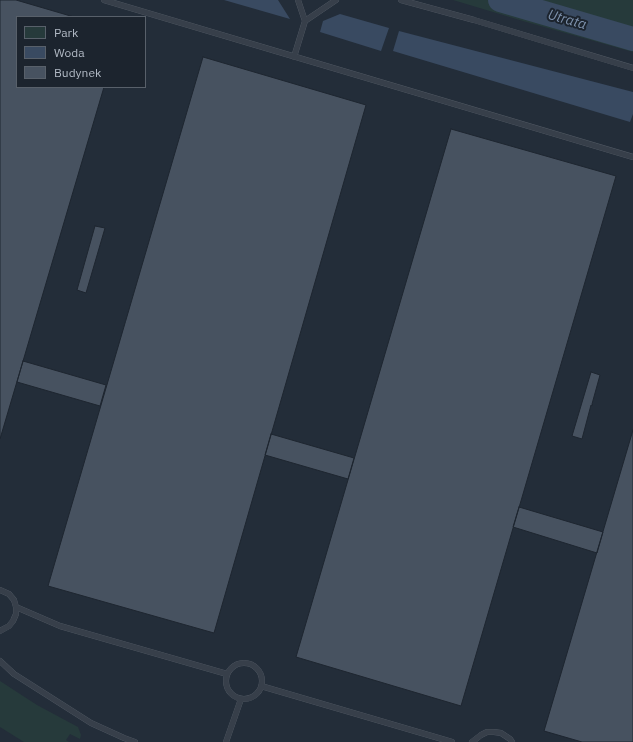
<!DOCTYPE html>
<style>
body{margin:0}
#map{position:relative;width:633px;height:742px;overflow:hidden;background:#232d39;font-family:"IBM Plex Sans",sans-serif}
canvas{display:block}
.legend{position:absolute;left:16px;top:16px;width:130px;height:72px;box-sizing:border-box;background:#1c242e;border:1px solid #58606a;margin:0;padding:5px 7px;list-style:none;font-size:12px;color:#b2bac5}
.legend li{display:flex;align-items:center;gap:8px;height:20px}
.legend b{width:20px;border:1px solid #58606a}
</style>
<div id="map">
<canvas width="633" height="742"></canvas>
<ul class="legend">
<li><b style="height:11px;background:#263a3b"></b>Park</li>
<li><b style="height:11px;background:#394a61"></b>Woda</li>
<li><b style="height:11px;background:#475260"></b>Budynek</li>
</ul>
</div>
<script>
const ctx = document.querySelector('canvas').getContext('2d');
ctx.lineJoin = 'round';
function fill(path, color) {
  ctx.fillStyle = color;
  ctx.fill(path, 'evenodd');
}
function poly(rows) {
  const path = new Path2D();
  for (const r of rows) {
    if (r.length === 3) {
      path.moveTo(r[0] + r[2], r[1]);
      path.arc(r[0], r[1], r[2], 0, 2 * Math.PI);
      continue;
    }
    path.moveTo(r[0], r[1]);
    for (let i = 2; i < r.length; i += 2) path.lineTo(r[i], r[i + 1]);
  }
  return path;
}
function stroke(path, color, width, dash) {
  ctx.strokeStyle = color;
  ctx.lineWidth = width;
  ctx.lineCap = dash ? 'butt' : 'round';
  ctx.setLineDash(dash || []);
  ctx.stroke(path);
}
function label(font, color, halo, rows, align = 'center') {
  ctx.font = font + ' "IBM Plex Sans",sans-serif';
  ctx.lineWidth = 4;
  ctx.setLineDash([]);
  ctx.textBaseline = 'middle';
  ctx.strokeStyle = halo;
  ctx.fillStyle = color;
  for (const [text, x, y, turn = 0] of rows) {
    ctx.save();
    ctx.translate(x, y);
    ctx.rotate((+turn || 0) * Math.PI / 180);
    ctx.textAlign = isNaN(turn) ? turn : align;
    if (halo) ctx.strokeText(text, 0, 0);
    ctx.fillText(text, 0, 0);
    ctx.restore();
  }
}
fill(poly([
 [453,0,633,0,633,52,523,21],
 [0,681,37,705,78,727,81,735,80,739,70,734,66,740,69,742,24,742,0,727]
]), '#263a3b');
fill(poly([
 [224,0,278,0,290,19],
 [340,14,389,28,381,51,320,32,323,21],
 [399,31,633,92,633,114,630,122,393,51]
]), '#394a61');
stroke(poly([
 [500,0,633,39]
]), '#394a61', 24);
const building = poly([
 [0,0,16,0,74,17,17,17,17,87,104,87,0,439,0,0],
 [203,57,366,105,214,633,48,586,203,57],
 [451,129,616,176,461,706,296,657,451,129],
 [95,226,105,228,86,293,77,290,95,226],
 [23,361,106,385,100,406,17,382,23,361],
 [591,372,600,375,592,404,593,405,591,405,582,439,572,436,591,372],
 [633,430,633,742,582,742,544,731,633,430],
 [271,434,354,458,348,479,265,455,271,434],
 [519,507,603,532,597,553,513,527,519,507]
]);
fill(building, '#475260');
stroke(building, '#1e2630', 1);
const lane = poly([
 [104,0,633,157],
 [401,0,474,20,633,68],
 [305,21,336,0],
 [294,57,305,21,298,0],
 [0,590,9,594,14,600,16,607,16,614,13,621,9,626,0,631],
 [16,607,60,626,227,674],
 [0,661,14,674,91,723,124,738,135,742],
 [244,681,18],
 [261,686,452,742],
 [226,742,241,699],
 [472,742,481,735,487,732,494,732,501,733,510,739,512,742]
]);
stroke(lane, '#555d67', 6);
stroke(lane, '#373f4a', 5.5);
label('italic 14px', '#7c90ab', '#1c242e', [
 ["Utrata",567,20,16]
]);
</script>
